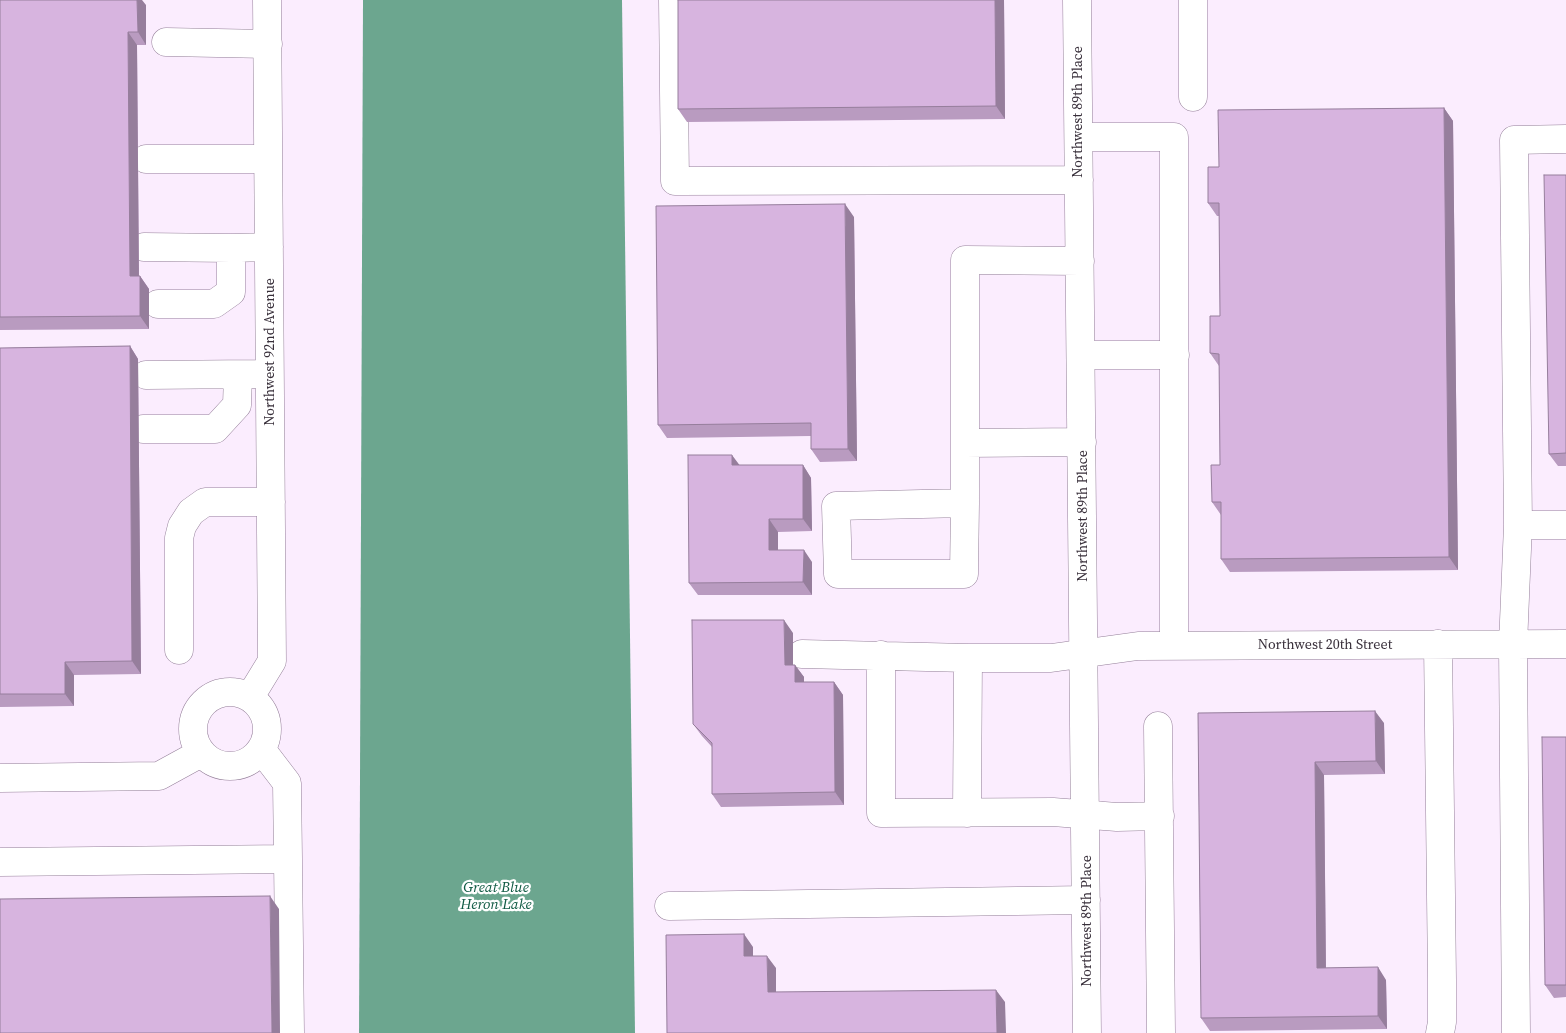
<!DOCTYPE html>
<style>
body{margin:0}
canvas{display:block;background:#fbedfe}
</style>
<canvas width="1566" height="1033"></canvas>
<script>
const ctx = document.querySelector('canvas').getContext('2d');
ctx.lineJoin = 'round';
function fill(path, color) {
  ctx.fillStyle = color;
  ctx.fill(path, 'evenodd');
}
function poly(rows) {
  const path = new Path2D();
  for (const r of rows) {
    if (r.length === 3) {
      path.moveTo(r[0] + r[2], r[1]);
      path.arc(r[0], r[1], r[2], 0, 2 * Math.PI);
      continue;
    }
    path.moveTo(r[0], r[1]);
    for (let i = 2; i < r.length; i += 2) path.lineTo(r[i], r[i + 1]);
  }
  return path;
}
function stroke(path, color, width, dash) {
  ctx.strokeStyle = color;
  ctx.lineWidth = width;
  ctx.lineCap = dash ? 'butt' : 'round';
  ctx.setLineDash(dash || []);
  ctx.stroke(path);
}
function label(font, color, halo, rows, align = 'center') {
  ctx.font = font + ' "Source Serif 4",serif';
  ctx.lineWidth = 4.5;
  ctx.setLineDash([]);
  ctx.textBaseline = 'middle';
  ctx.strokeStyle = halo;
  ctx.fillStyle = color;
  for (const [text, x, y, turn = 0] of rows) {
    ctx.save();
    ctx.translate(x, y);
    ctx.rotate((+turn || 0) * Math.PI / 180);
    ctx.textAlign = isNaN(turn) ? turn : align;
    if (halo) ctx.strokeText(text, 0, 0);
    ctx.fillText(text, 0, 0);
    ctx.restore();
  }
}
fill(poly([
 [363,0,622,0,635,1033,359,1033]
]), '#6ca68f');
const minor = poly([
 [673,0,675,181,1079,180],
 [1077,0,1087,1033],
 [166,42,268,44],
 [1193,97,1193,0],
 [1079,137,1174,137,1174,646],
 [1566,139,1514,140,1518,525,1566,525],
 [146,159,268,159],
 [144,247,231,248],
 [158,304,214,304,231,292,231,248,269,247],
 [1081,355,1175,355],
 [146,375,256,374],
 [143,429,215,429,237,405,238,375],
 [965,443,965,260,1080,261],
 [965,503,836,506,838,574,964,574,965,503,965,443,1082,442],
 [1438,644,1442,980,1442,1022,1440,1033],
 [179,650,179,538,182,526,191,512,205,502,271,502],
 [802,654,968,658,1051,658,1138,646,1566,644],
 [881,655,881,813,1053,812,1117,817,1160,816],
 [230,729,37],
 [250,697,272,661,267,0],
 [1158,726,1161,1033],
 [261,749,287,783,288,859],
 [0,778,159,776,201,753],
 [967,813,968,658],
 [0,862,288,859,290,1033],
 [669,906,1086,900],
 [1516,1033,1513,645,1518,525]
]);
stroke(minor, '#947f99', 29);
stroke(minor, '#fff', 28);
fill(poly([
 [0,0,146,5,146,45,137,45,139,276,140,276,149,289,149,329,0,330],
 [678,0,1004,0,1005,119,687,122,678,109],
 [1444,108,1453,121,1458,570,1230,572,1221,559,1221,515,1212,502,1220,465,1219,366,1210,353,1220,316,1219,216,1217,216,1208,203,1219,167],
 [1566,175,1566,466,1558,466,1549,454],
 [854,217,857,461,820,462,811,449,811,436,667,438,658,425],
 [130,346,138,359,141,674,74,675,74,706,0,707,0,348],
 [739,465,803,465,811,478,812,531,778,532,778,550,812,562,812,595,698,595,689,583],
 [793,633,793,665,795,665,804,677,804,682,834,682,843,695,844,805,721,807,712,794,712,747,702,736,693,724],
 [1198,713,1384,723,1385,774,1324,775,1326,968,1386,980,1387,1029,1210,1031,1201,1018],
 [1566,737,1566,997,1554,998,1545,985]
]), '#b99bc0');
fill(poly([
 [137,0,142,0,146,5,146,45,138,32],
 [995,0,1004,0,1005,119,996,106],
 [128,32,137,45,139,289,130,276],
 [1444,108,1453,121,1458,570,1449,557],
 [845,204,854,217,857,461,848,449],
 [140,276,149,289,149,329,140,316],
 [130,346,138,359,141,674,132,661],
 [732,455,741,467,732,465],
 [803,465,811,478,812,531,803,519],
 [769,519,778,532,778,562,769,550],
 [804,550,812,562,812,595,803,582],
 [784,620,793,633,793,677,785,665],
 [65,662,74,675,74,706,65,694],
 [795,665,804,677,804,695,795,682],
 [834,682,843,695,844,805,835,792],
 [1375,711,1384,723,1385,774,1376,761],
 [1315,762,1324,775,1326,981,1317,968],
 [270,896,279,909,280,1033,272,1033],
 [744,934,753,947,753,968,744,956],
 [767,956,776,968,776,1005,768,992],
 [1378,967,1386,980,1387,1029,1378,1016],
 [996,990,1005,1002,1006,1033,997,1033]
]), '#967e9c');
const building = poly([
 [0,0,137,0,138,32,128,32,130,276,140,276,140,316,0,317,0,0],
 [678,0,995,0,996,106,678,109,678,0],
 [1444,108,1449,557,1221,559,1221,502,1212,502,1211,465,1220,465,1219,354,1210,353,1210,316,1220,316,1219,203,1208,203,1208,167,1219,167,1218,110,1444,108],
 [1544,175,1566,175,1566,453,1549,454,1544,175],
 [845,204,848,449,811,449,811,423,658,425,656,206,845,204],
 [130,346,132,661,65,662,65,694,0,694,0,348,130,346],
 [688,455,732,455,732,465,803,465,803,519,769,519,769,550,804,550,803,582,689,583,688,455],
 [692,620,784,620,785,665,795,665,795,682,834,682,835,792,712,794,712,743,693,724,692,620],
 [1375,711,1376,761,1315,762,1317,968,1378,967,1378,1016,1201,1018,1198,713,1375,711],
 [1542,737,1566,737,1566,985,1545,985,1542,737],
 [270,896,272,1033,0,1033,0,899,270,896],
 [744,934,744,956,767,956,768,992,996,990,997,1033,667,1033,666,935,744,934]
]);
fill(building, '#d7b4df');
stroke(building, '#967e9c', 1);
label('14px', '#382f3a', '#fff', [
 ["Northwest 89th Place",1078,112,-90],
 ["Northwest 92nd Avenue",270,352,-90],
 ["Northwest 89th Place",1083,516,-90],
 ["Northwest 20th Street",1325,645],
 ["Northwest 89th Place",1087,921,-90]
]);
label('italic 15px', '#0f5a43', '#fff', [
 ["Great Blue",496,888],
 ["Heron Lake",496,905]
]);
</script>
